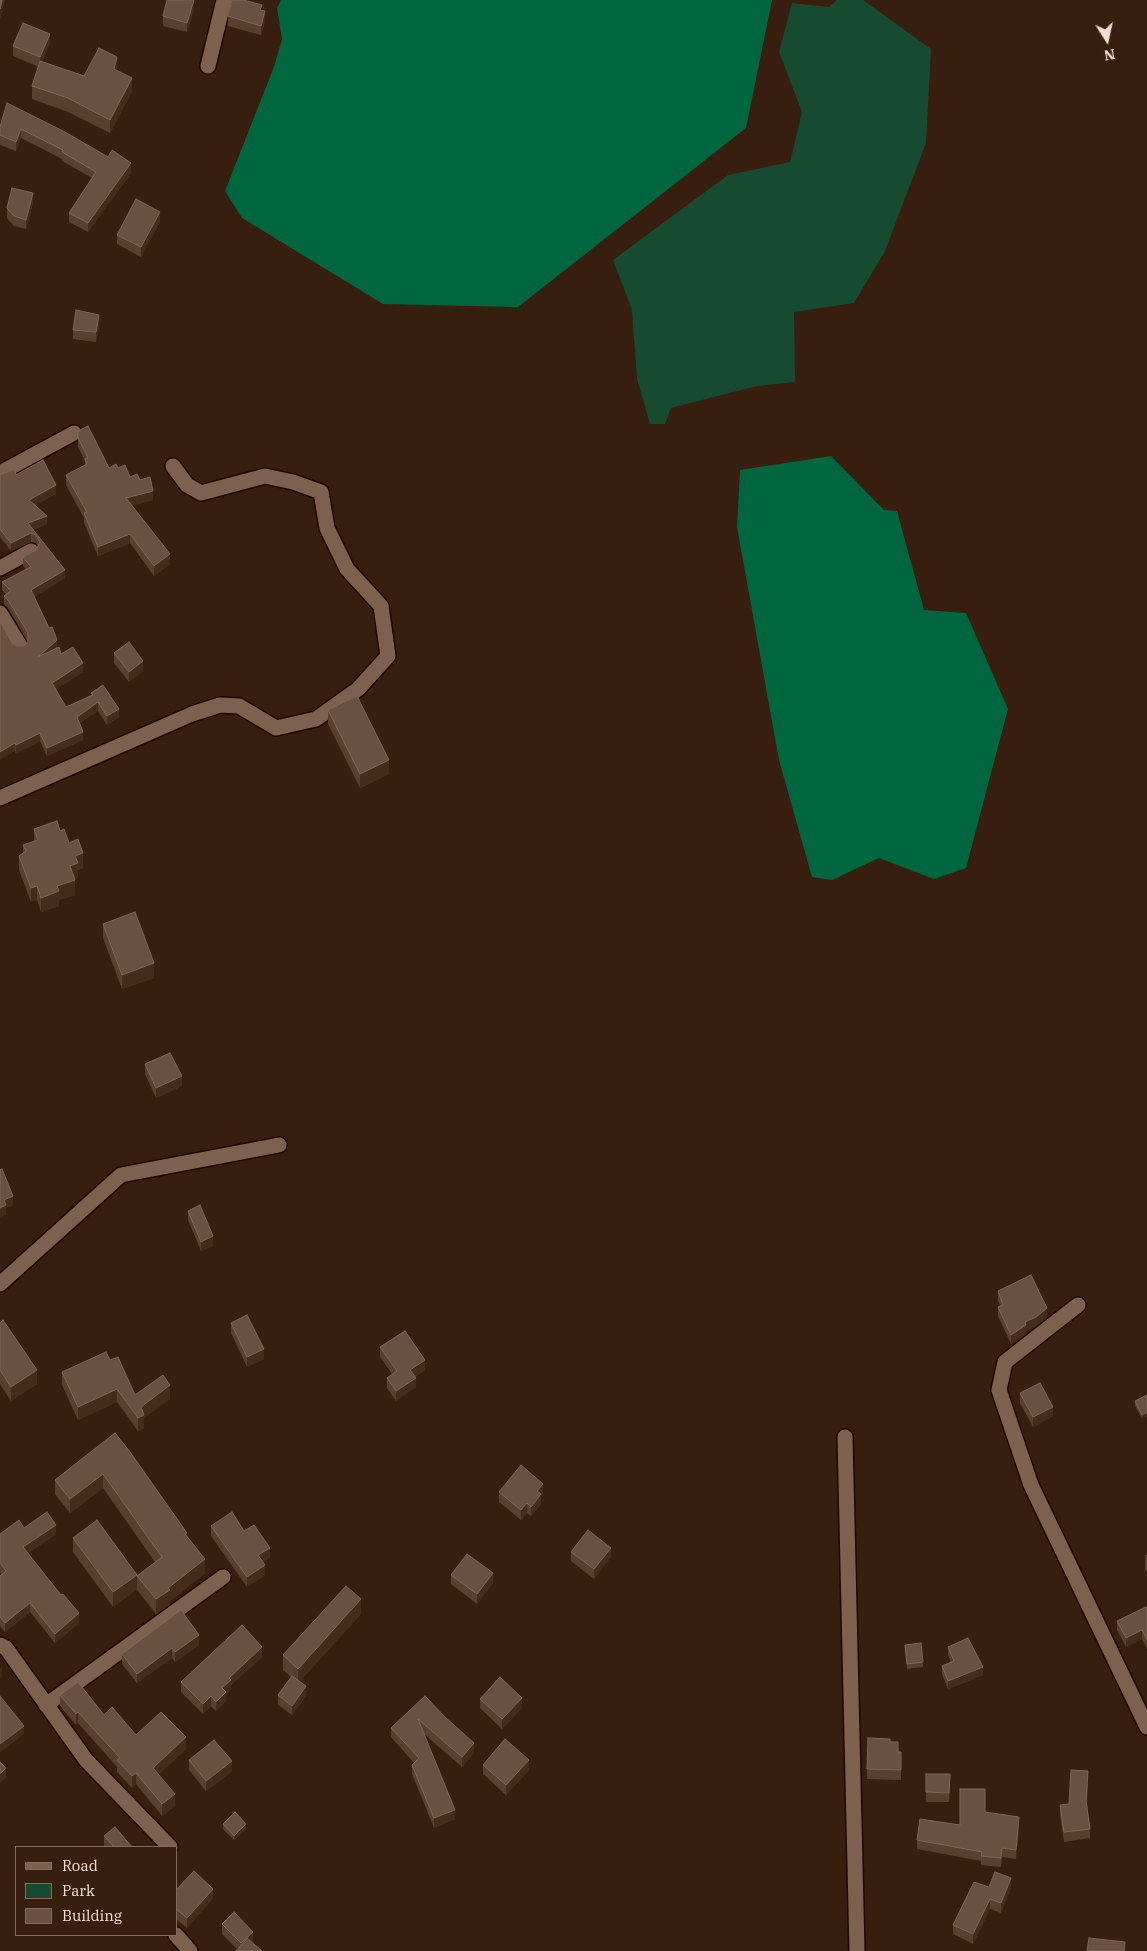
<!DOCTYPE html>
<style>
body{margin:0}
#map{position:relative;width:1147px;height:1951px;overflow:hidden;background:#381e0e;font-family:"IBM Plex Serif",serif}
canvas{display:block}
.legend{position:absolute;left:15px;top:1846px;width:162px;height:90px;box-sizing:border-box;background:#381e0e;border:1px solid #826c5e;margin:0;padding:6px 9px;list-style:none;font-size:15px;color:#f2e0d6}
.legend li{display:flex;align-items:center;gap:10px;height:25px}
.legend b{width:25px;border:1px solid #826c5e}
.north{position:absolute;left:1082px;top:15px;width:50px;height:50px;-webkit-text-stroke:4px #381e0e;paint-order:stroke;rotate:170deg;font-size:14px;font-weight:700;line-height:20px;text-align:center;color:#f2e0d6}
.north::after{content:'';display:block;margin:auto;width:18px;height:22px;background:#f2e0d6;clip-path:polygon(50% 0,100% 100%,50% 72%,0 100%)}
</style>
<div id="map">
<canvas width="1147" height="1951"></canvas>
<ul class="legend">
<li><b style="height:6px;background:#7e604e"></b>Road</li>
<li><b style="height:14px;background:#164a31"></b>Park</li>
<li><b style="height:14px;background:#695040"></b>Building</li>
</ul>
<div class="north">N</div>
</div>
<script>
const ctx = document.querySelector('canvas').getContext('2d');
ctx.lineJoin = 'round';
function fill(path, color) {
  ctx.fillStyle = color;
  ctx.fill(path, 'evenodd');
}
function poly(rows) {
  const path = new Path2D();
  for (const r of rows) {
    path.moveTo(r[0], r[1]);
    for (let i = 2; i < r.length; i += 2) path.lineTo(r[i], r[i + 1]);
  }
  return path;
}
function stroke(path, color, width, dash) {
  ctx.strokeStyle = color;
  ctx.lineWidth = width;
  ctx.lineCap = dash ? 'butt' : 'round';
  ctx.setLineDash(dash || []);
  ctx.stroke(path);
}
fill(poly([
 [837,0,863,0,931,49,926,143,885,251,854,303,794,312,795,382,757,386,671,408,665,424,650,424,637,379,632,310,613,260,728,175,790,162,802,112,779,52,792,3,829,7]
]), '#164a31');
fill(poly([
 [281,0,772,0,746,128,518,307,383,304,242,218,225,191,274,67,282,39,277,8],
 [831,456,884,510,897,511,924,610,966,613,1008,709,966,868,934,879,879,858,832,880,812,877,779,760,737,527,740,470]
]), '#00663f');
const street = poly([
 [208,66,224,0],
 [0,473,74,433],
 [0,568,31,551],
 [0,613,20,646],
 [0,798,192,714,220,705,239,706,276,728,316,719,358,689,388,656,381,606,347,569,327,528,321,492,293,482,265,476,201,493,187,485,173,466],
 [0,1284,121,1175,279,1145],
 [1078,1305,1005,1362,999,1390,1031,1485,1147,1727],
 [845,1437,857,1951],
 [0,1645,6,1648,86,1760,170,1847],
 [46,1705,223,1577],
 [176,1935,190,1951]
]);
stroke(street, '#1e0700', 18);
stroke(street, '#7e604e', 15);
fill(poly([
 [194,9,187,32,163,26,163,16],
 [262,11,265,21,261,35,228,26,228,16],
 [50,43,42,62,84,76,117,70,132,91,110,133,68,112,32,99,32,86,39,67,13,56,13,46],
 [7,103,131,173,88,232,69,222,69,213,92,178,62,161,62,159,21,138,16,151,0,145,0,127],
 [33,203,26,229,14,226,7,218,7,208],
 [160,222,141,257,117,244,117,235],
 [99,324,96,342,73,339,73,330],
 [78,432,109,468,118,468,130,477,140,480,153,500,132,506,170,564,154,576,130,543,98,556,84,523,84,518,66,485,66,475,85,465,85,461,78,447],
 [0,475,16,475,56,494,35,505,47,524,33,530,65,578,34,597,56,649,61,654,83,672,56,689,66,707,91,695,91,693,119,717,107,725,98,711,80,723,83,740,47,756,40,741,16,754,15,751,12,643,16,646,24,646,28,642,8,608,4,604,4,596,6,595,2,590,2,582,26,569,23,566,23,557,36,550,38,546,36,543,31,542,11,551,0,537],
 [114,653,143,671,129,682,114,663],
 [328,710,389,774,360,788,328,724],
 [34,829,60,831,69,843,83,868,78,870,78,877,74,879,75,895,59,900,59,906,41,912,37,900,31,902,19,870,19,856,23,853,23,845,34,841],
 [103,924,154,978,122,989,103,938],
 [145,1064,182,1086,156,1098,145,1074],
 [188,1211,213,1246,201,1251,188,1220],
 [998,1291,1047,1317,1036,1326,1026,1331,1026,1334,1011,1344,998,1316,998,1307,1000,1306,998,1300],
 [0,1323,37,1384,11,1401,0,1384],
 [231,1323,264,1359,247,1367,231,1333],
 [380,1347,425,1370,415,1377,416,1387,396,1401,387,1388,387,1378,392,1374,380,1357],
 [110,1360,135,1395,170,1399,144,1418,144,1428,138,1431,117,1402,78,1420,62,1385,62,1372],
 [1020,1393,1053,1416,1033,1427,1020,1403],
 [1147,1395,1142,1419,1135,1406,1135,1401],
 [115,1433,187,1535,205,1573,170,1601,170,1604,156,1614,137,1590,137,1576,155,1562,103,1488,70,1513,55,1494,55,1480],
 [499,1492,543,1493,541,1496,541,1504,531,1516,527,1513,521,1520,499,1502],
 [211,1526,244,1531,270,1557,263,1562,265,1575,247,1587,211,1536],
 [24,1528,56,1534,28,1553,79,1623,55,1643,30,1612,5,1632,0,1626,0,1576,2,1574,0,1572,0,1534],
 [73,1538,137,1589,113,1607,73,1552],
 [571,1552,611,1557,594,1579,571,1561],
 [1145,1555,1147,1555,1147,1574,1145,1570],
 [451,1575,493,1583,477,1604,451,1584],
 [1147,1608,1147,1649,1142,1639,1126,1647,1117,1630,1117,1621],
 [361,1614,299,1682,306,1696,292,1715,278,1705,278,1695,291,1677,283,1670,283,1655],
 [199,1645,175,1662,172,1658,137,1683,122,1664,122,1654],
 [905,1645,923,1662,923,1667,907,1669],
 [948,1647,983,1675,948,1689,942,1674,942,1666,951,1663,948,1655],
 [262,1657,231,1685,231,1689,226,1694,226,1701,216,1711,211,1706,203,1714,181,1692,181,1682],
 [60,1695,104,1715,136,1735,186,1749,158,1775,175,1806,162,1816,136,1784,132,1788,117,1772,117,1767,78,1723,76,1725,60,1706],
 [425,1696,474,1753,462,1767,424,1734,455,1819,434,1828,412,1774,412,1765,414,1763,391,1737,391,1728],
 [480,1699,522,1708,502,1729,480,1708],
 [868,1738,890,1742,898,1752,901,1752,901,1780,867,1779],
 [189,1760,232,1771,206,1791,189,1770],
 [483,1765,529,1770,506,1795,483,1774],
 [1088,1780,1087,1804,1090,1829,1090,1838,1064,1842,1060,1815,1060,1805,1069,1804],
 [950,1784,949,1802,926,1802,926,1792],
 [985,1812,1019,1826,1016,1859,1002,1857,1001,1867,981,1865,981,1861,917,1849,917,1840,960,1825],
 [223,1824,246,1829,234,1840,223,1829],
 [104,1836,132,1847,106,1847,104,1846],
 [989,1887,1011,1888,1001,1913,990,1909,973,1944,953,1934,953,1925],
 [176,1890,213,1898,187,1928,176,1919],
 [222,1924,253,1941,237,1949,222,1934]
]), '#593f2e');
fill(poly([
 [2,0,5,0,0,19,0,9],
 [194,0,194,9,187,32,187,23],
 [265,11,265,21,261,35,261,26],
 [50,34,50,43,40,67,40,57],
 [117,57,117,70,114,69],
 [132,78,132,91,110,133,110,120],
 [21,129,21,138,16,151,16,142],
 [131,163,131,173,88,232,88,223],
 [33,193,33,203,26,229,26,220],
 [160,212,160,222,141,257,141,247],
 [99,315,99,324,96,342,96,332],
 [56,485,56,494,29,508,29,500],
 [153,491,153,500,126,508,126,498],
 [47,516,47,524,28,532,28,523],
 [31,533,31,542,11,551,11,543],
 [130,534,130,543,98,556,98,547],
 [170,554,170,564,154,576,154,566],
 [65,570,65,578,31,599,31,590],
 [57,640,57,649,38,657],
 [143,661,143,671,129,682,129,672],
 [83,663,83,672,52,692,52,683],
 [98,702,98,711,77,725,77,717],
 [119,709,119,717,107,725,107,716],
 [83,732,83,740,47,756,47,748],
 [40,733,40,741,16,754,16,745],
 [15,743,15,751,0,760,0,752],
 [389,760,389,774,360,788,360,774],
 [83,853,83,868,78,870,78,877,70,880,70,866,75,856],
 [75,880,75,895,59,900,59,906,41,912,41,898,57,886],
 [37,886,37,900,31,902,31,888],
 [154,963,154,978,122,989,122,975],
 [182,1076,182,1086,156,1098,156,1088],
 [13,1196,13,1206,6,1208,6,1215,0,1217,0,1208,4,1200],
 [213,1236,213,1246,201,1251,201,1242],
 [1047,1308,1047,1317,1036,1326,1026,1331,1026,1334,1011,1344,1011,1335,1025,1322],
 [264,1349,264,1359,247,1367,247,1357],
 [425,1360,425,1370,410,1380,410,1370],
 [37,1370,37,1384,11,1401,11,1387],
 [416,1378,416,1387,396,1401,396,1391],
 [170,1385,170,1399,144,1418,144,1428,138,1431,138,1418,141,1407],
 [117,1389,117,1402,78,1420,78,1407],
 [1053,1407,1053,1416,1033,1427,1033,1417],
 [1147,1412,1147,1417,1142,1419,1142,1415],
 [103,1474,103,1488,70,1513,70,1499],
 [543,1484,543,1493,541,1496,541,1504,531,1516,531,1507,537,1491],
 [527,1503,527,1513,521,1520,521,1510],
 [56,1525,56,1534,23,1556,23,1547],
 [270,1548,270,1557,258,1565,258,1555],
 [611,1548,611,1557,594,1579,594,1569],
 [205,1559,205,1573,170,1601,170,1604,156,1614,156,1599,168,1588],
 [265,1565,265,1575,247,1587,247,1577],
 [493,1573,493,1583,477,1604,477,1594],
 [137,1575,137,1589,113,1607,113,1592],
 [361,1599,361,1614,298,1683,298,1669],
 [30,1603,30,1612,5,1632,5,1623],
 [79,1613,79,1623,55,1643,55,1634],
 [1142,1630,1142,1639,1126,1647,1126,1638],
 [199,1635,199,1645,175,1662,175,1652],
 [262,1647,262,1657,231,1685,231,1689,226,1694,226,1701,216,1711,216,1702,222,1688,229,1678],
 [172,1648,172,1658,137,1683,137,1674],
 [2,1667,2,1676,0,1679,0,1669],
 [983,1667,983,1675,948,1689,948,1681],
 [306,1686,306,1696,292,1715,292,1706],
 [211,1696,211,1706,203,1714,203,1704],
 [522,1698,522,1708,502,1729,502,1719],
 [78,1712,78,1723,76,1725,76,1714],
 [24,1726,24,1734,0,1753,0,1744],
 [186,1737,186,1749,153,1780,153,1768],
 [474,1743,474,1753,462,1767,462,1757],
 [529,1760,529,1770,506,1795,506,1785],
 [232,1761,232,1771,206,1791,206,1781],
 [6,1768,6,1778,0,1783,0,1774],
 [136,1773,136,1784,132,1788,132,1776],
 [175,1794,175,1806,162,1816,162,1804],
 [455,1810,455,1819,434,1828,434,1818],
 [1019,1817,1019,1826,1016,1859,1016,1850],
 [246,1824,246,1829,234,1840,234,1836],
 [1002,1848,1002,1857,1001,1867,1001,1858],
 [1011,1878,1011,1888,1001,1913,1001,1903],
 [213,1889,213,1898,187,1928,187,1918],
 [990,1899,990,1909,973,1944,973,1934],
 [253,1932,253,1941,243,1951,241,1951,241,1943]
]), '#452b19');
const building = poly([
 [0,0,2,0,0,9,0,0],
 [167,0,194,0,187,23,163,16,167,0],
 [232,0,244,0,262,5,260,10,265,11,261,26,228,16,232,0],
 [23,23,50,34,40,57,13,46,23,23],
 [99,48,117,57,114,69,132,78,110,120,68,98,32,86,40,61,84,76,99,48],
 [7,103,65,132,108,157,112,150,131,163,88,223,69,213,96,172,62,152,63,150,21,129,16,142,0,135,0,127,7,103],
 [12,188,33,193,26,220,14,216,7,208,12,188],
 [136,199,160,212,141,247,117,235,136,199],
 [76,310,99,315,96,332,73,330,76,310],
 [88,426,109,468,116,464,118,468,125,465,130,477,137,474,140,480,150,477,153,491,126,498,170,554,154,566,130,534,98,547,84,513,87,512,66,475,87,464,85,459,88,458,78,438,78,432,82,429,88,426],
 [43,460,56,485,29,500,47,516,28,523,65,570,31,590,49,628,52,627,57,640,38,657,59,647,61,654,73,647,83,663,52,683,66,707,93,695,91,693,103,685,119,709,107,716,98,702,77,717,83,732,47,748,40,733,16,745,15,743,0,752,0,621,12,643,16,646,24,646,28,642,28,633,8,600,4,596,11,591,2,582,31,567,23,557,36,550,40,542,36,535,31,533,11,543,0,529,0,475,14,469,16,475,43,460],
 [129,642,143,661,129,672,114,653,129,642],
 [357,696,389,760,360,774,328,710,357,696],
 [57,821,60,831,64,829,69,843,78,839,83,853,75,856,78,863,70,866,75,880,57,886,59,891,41,898,37,886,31,888,19,856,26,851,23,845,38,840,34,829,57,821],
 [135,912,154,963,122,975,103,924,135,912],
 [170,1053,182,1076,156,1088,145,1064,170,1053],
 [2,1169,13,1196,4,1200,6,1205,0,1208,0,1170,2,1169],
 [200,1205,213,1236,201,1242,188,1211,200,1205],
 [1031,1275,1047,1308,1036,1317,1025,1322,1026,1325,1011,1335,998,1307,1003,1305,998,1291,1031,1275],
 [247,1315,264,1349,247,1357,231,1323,247,1315],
 [3,1320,37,1370,11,1387,0,1370,0,1323,3,1320],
 [405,1331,425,1360,410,1370,416,1378,396,1391,387,1378,397,1371,380,1347,405,1331],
 [106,1352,110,1360,118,1357,135,1395,163,1375,170,1385,141,1407,144,1415,138,1418,117,1389,78,1407,62,1372,106,1352],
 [1040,1383,1053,1407,1033,1417,1020,1393,1040,1383],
 [1147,1395,1147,1412,1142,1415,1135,1401,1147,1395],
 [115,1433,130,1452,187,1533,185,1534,205,1559,168,1588,170,1590,156,1599,137,1576,162,1557,103,1474,70,1499,55,1480,115,1433],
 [521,1465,543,1484,537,1491,541,1494,531,1507,527,1503,521,1510,499,1492,521,1465],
 [47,1512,56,1525,23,1547,61,1595,63,1594,79,1613,55,1634,30,1603,5,1623,0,1617,0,1576,6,1571,0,1563,0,1534,19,1520,24,1528,47,1512],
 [232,1512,244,1531,254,1525,270,1548,258,1555,265,1565,247,1577,211,1526,232,1512],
 [97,1520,137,1575,113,1592,73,1538,97,1520],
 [588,1530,611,1548,594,1569,571,1552,588,1530],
 [467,1554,493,1573,477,1594,451,1575,467,1554],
 [346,1586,361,1599,298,1669,283,1655,346,1586],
 [1146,1607,1147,1608,1147,1640,1142,1630,1126,1638,1117,1621,1146,1607],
 [181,1610,199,1635,175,1652,172,1648,137,1674,122,1654,181,1610],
 [242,1625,262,1647,229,1678,231,1680,222,1688,226,1692,216,1702,211,1696,203,1704,181,1682,242,1625],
 [968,1638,983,1667,948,1681,942,1666,954,1661,948,1647,968,1638],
 [921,1643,923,1662,907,1664,905,1645,921,1643],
 [292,1676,306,1686,292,1706,278,1695,292,1676],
 [500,1677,522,1698,502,1719,480,1699,500,1677],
 [78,1682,104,1715,112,1707,136,1735,161,1712,186,1737,153,1768,175,1794,162,1804,136,1773,132,1776,117,1760,120,1758,78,1712,76,1714,60,1695,78,1682],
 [0,1696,24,1726,0,1744,0,1696],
 [425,1696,445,1717,474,1743,462,1757,418,1719,455,1810,434,1818,412,1765,419,1758,391,1728,425,1696],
 [868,1738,890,1739,890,1742,898,1742,898,1752,901,1752,901,1770,867,1769,868,1738],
 [505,1739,529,1760,506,1785,483,1765,505,1739],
 [214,1740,232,1761,206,1781,189,1760,214,1740],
 [0,1762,6,1768,0,1774,0,1762],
 [1071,1770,1088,1771,1086,1801,1090,1829,1064,1832,1060,1805,1069,1804,1071,1770],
 [926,1774,950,1774,949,1793,926,1792,926,1774],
 [960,1789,985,1789,985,1812,1019,1817,1016,1850,1002,1848,1001,1858,981,1856,982,1852,917,1840,920,1819,960,1825,960,1789],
 [235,1812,246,1824,234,1836,223,1824,235,1812],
 [115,1827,132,1847,114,1847,104,1836,115,1827],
 [194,1871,213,1889,187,1918,176,1909,176,1890,194,1871],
 [995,1872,1011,1878,1001,1903,990,1899,973,1934,953,1925,974,1882,989,1887,995,1872],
 [234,1912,253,1932,241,1943,222,1924,234,1912],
 [247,1938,262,1951,236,1951,247,1938],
 [1089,1938,1125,1942,1124,1951,1087,1951,1089,1938]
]);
fill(building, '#695040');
stroke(building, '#7e6757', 1);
</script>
